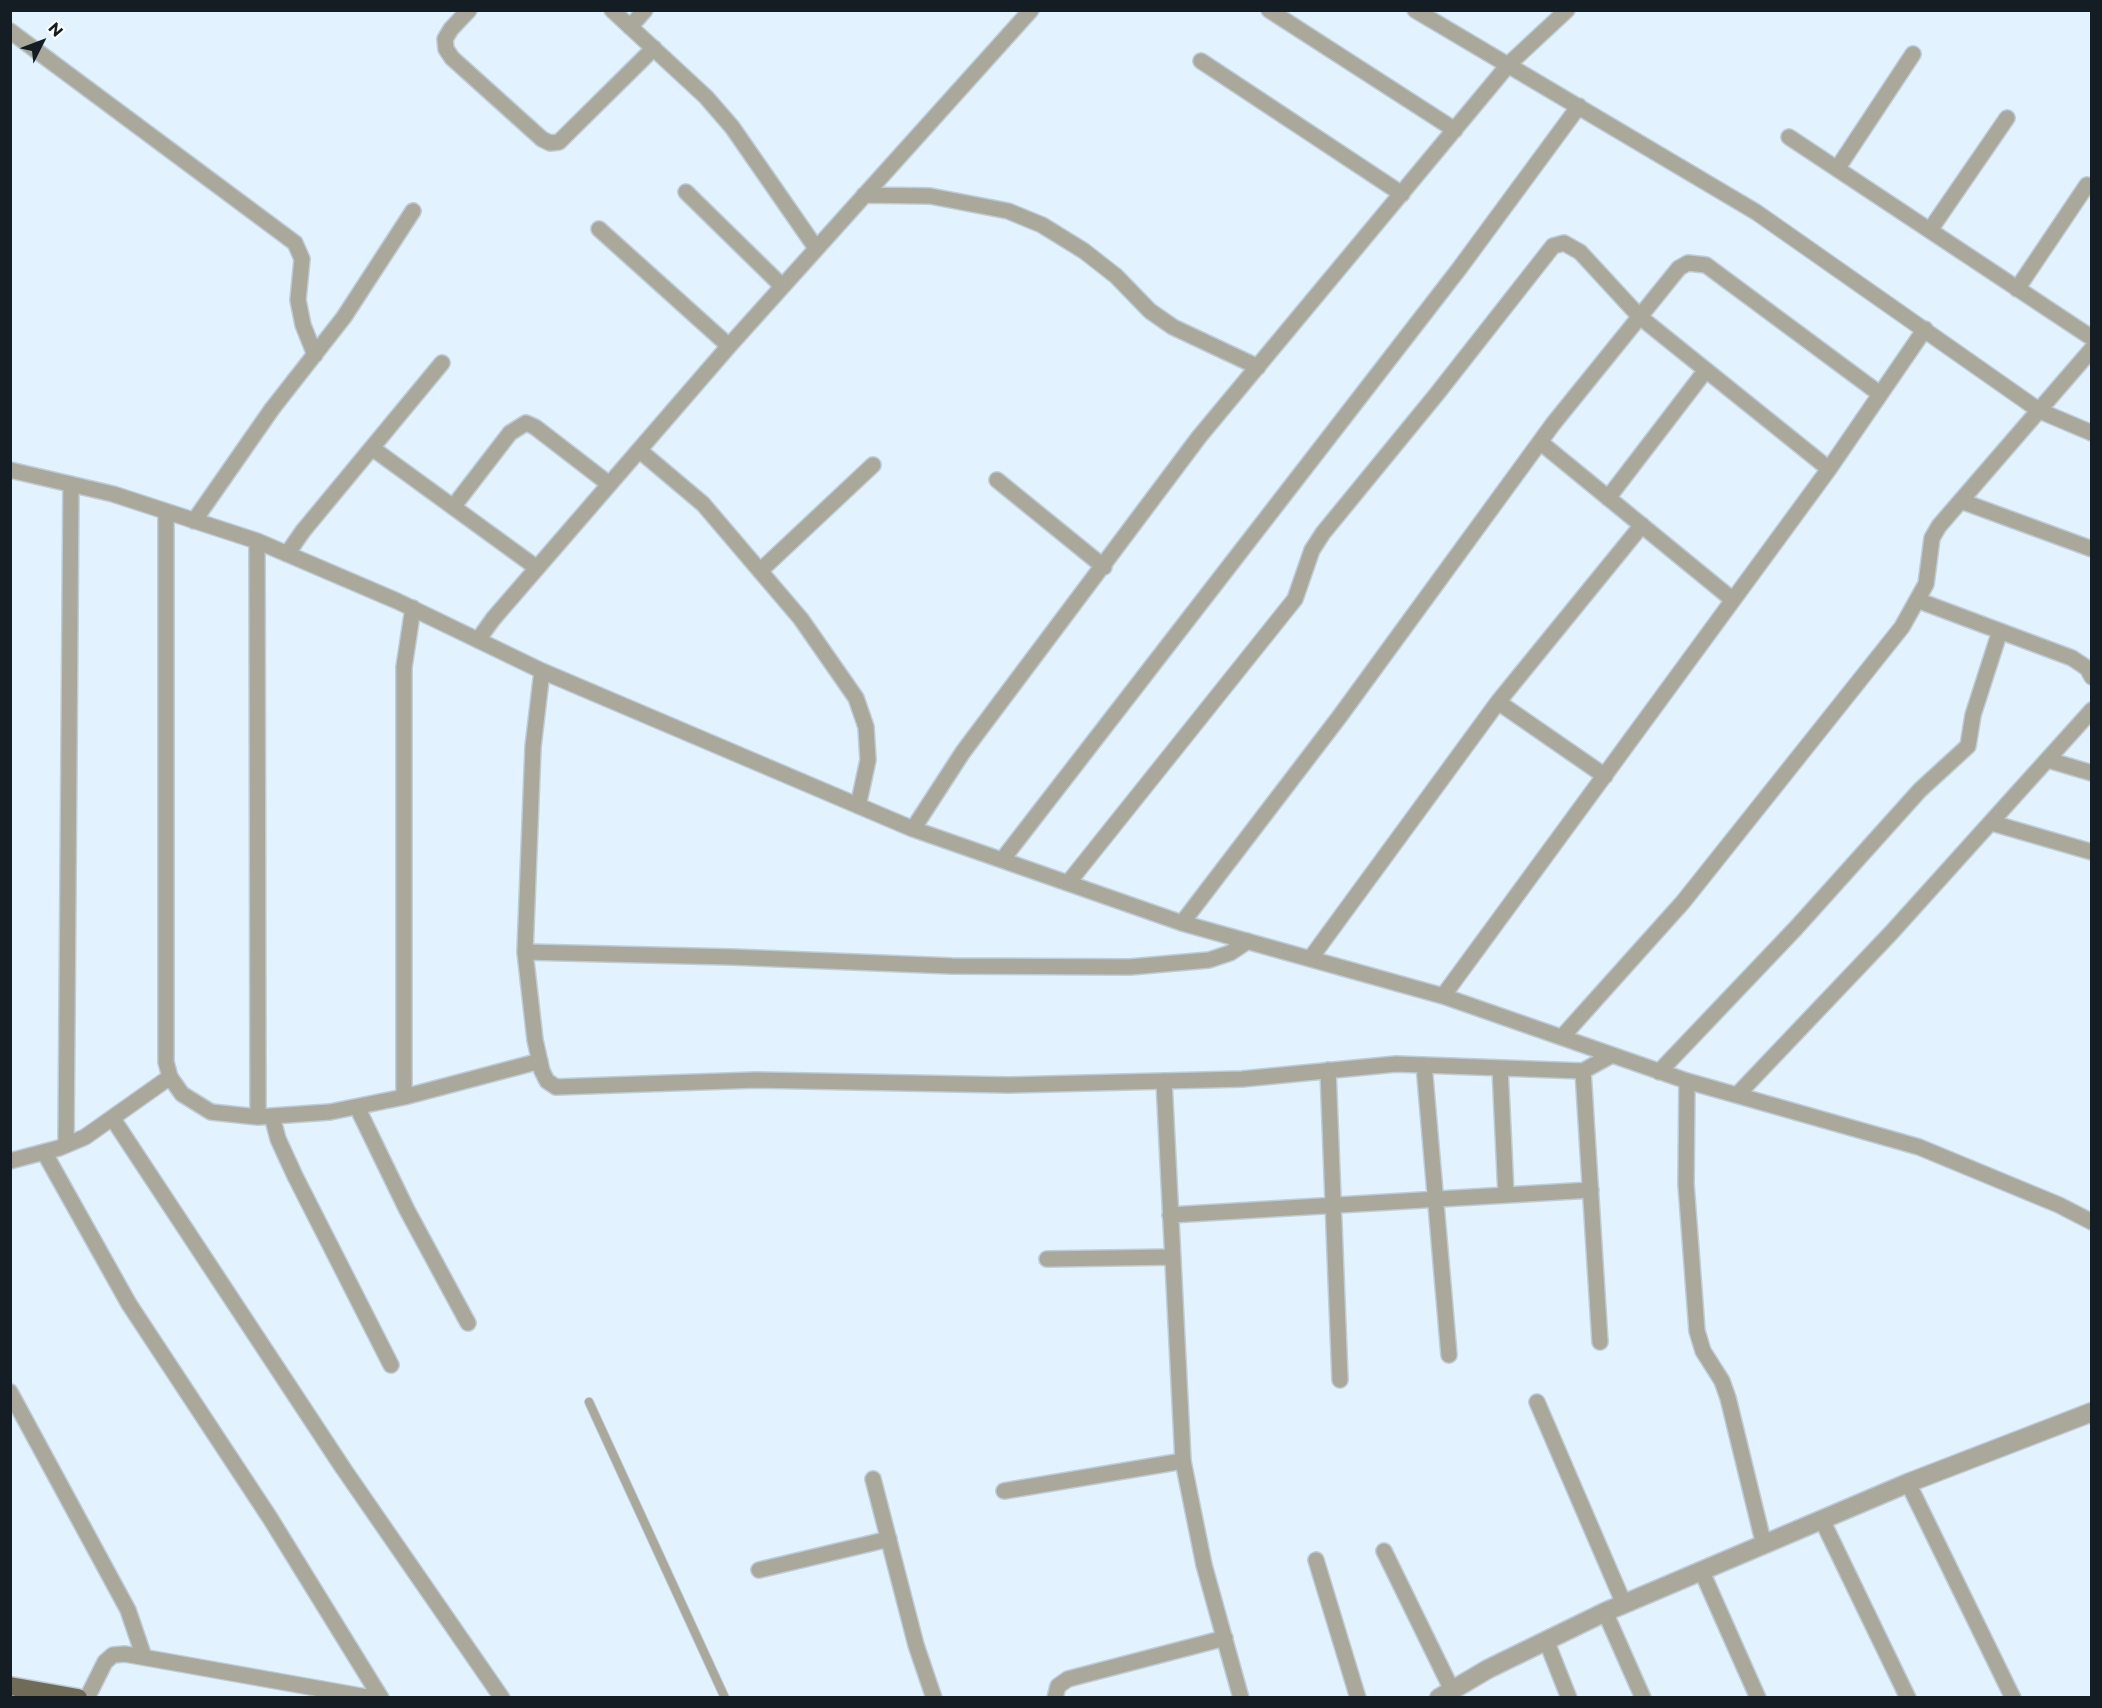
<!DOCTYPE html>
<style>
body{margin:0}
#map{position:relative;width:2102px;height:1708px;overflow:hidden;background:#e2f2fe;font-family:Montserrat,sans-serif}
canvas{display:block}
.frame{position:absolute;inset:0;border:12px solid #141d24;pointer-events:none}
.north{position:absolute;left:12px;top:12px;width:60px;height:60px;-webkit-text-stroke:4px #fff;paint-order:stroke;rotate:48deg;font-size:16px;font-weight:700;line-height:24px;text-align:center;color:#141d24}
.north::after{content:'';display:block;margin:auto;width:21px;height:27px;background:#141d24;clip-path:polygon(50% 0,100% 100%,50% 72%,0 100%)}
</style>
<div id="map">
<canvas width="2102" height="1708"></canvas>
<div class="frame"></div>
<div class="north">N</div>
</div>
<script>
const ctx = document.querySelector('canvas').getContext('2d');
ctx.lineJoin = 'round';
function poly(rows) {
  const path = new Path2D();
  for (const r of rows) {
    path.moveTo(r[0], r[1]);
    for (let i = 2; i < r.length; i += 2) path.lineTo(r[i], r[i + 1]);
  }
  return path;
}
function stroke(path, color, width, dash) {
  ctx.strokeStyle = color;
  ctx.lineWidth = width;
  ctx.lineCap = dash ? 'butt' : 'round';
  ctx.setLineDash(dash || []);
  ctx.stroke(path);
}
const service = poly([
 [589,1402,725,1698]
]);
const minor = poly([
 [469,10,451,29,445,39,446,49,452,58,542,139,550,143,559,142,567,134,654,48],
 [612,10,706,97,732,127,816,248],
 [1269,10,1455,130],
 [1415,10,1756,212,2040,411,2092,433],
 [630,27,645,10],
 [10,31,295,243,302,259,298,300,303,325,315,355],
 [1201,61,1402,194],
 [1789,137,2092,338],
 [1837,169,1913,54],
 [686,192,782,286],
 [864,195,930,196,1008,211,1042,225,1084,251,1116,276,1150,311,1173,327,1258,367],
 [599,229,729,346],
 [1930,230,2007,118],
 [2017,289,2087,185],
 [1540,442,1733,600],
 [372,448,537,568],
 [639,450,703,504,801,619,856,698,866,727,868,760,858,806],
 [10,470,113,494,257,541,397,601,542,671,913,829,1182,923,1443,996,1687,1081,1919,1147,2059,1205,2092,1222],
 [997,480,1104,567],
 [1608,498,1706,370],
 [1961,501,2092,549],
 [453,507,510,433,526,423,535,427,609,484],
 [166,512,166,1062,170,1077,182,1094,211,1112,258,1117,330,1112,404,1097,540,1061],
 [194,521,272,409,344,317,413,211],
 [257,541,258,1117],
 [287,554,303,531,442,363],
 [760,571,873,465],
 [1917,600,2072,658,2087,668,2092,677],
 [478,640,493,619,729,346,1031,10],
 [542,671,533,747,525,952,535,1040,542,1071,547,1081,556,1087,756,1080,1009,1085,1242,1079,1396,1064,1583,1071,1612,1055],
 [1498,702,1605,776],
 [2048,760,2092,773],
 [1992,823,2092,852],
 [913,829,963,752,1199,437,1509,64,1567,10],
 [1002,860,1459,269,1579,106],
 [1068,883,1295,599,1312,550,1323,533,1436,395,1553,246,1564,243,1580,252,1640,317,1829,469],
 [1182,923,1340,716,1553,424,1679,268,1688,263,1706,265,1880,394],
 [525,952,732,957,952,966,1130,967,1209,960,1230,953,1248,941],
 [1310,959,1498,702,1642,525],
 [1443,996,1829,469,1925,329],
 [1562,1037,1683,902,1902,627,1926,584,1932,538,1939,526,2092,349],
 [1424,1065,1449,1355],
 [1500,1068,1506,1195],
 [1328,1070,1340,1380],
 [1583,1071,1600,1342],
 [1659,1072,1796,928,1920,790,1968,746,1973,715,2000,631],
 [1164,1081,1183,1461,1204,1565,1241,1698],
 [1687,1081,1686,1184,1697,1331,1703,1351,1722,1381,1728,1398,1764,1545],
 [1738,1094,1891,933,2092,710],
 [404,1097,404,667,413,608],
 [357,1107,407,1210,468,1323],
 [272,1116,278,1139,295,1176,391,1365],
 [113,1119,343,1468,502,1698],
 [66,1145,71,484],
 [44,1152,129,1304,270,1518,381,1698],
 [10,1161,59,1148,85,1137,170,1077],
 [1170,1215,1591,1190],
 [1047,1259,1173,1257],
 [10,1392,128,1610,144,1657],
 [1537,1402,1624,1604],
 [873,1479,916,1645,934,1698],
 [1908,1483,2013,1698],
 [1004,1491,1183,1461],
 [1822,1520,1908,1698],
 [1384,1551,1452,1690],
 [1316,1560,1358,1698],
 [759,1570,889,1539],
 [1702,1572,1758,1698],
 [1605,1612,1643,1698],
 [1546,1640,1569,1698],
 [87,1698,105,1662,113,1655,125,1654,372,1698],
 [1055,1698,1058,1686,1068,1679,1225,1638]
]);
const tertiary = poly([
 [1439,1698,1488,1669,1605,1612,1908,1483,2092,1412]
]);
const primary = poly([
 [10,1686,78,1698]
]);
stroke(service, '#bdccd7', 10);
stroke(minor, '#bdccd7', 18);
stroke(tertiary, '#bdccd7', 21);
stroke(primary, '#bdccd7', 21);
stroke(service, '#aaa79b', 8);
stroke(minor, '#aaa79b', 15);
stroke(tertiary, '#aaa79b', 18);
stroke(primary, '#706b56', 18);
</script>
